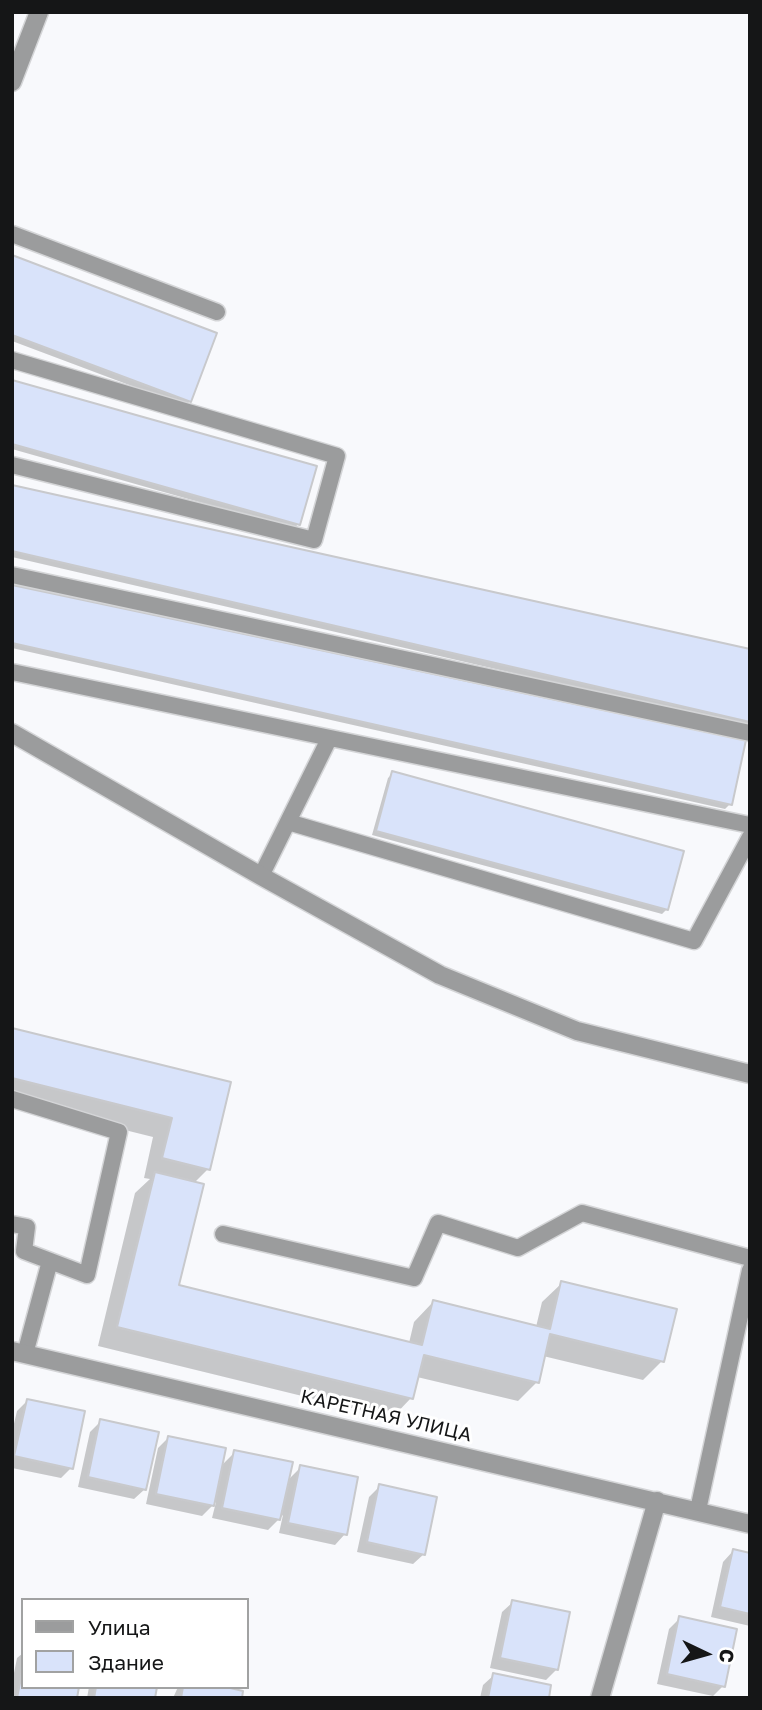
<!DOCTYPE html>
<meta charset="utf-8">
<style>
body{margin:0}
#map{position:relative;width:762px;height:1710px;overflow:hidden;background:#f8f9fc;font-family:"Golos Text",sans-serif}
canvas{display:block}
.frame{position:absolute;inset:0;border:14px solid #151617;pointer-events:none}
.legend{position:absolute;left:21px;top:1598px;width:228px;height:91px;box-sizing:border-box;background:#fff;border:2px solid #a1a2a2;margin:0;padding:9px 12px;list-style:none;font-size:21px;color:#151617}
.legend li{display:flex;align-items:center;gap:14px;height:35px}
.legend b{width:35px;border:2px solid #a1a2a2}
.north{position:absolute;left:671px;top:1619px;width:70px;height:70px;-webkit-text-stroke:5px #fff;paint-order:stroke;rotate:95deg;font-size:19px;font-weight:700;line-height:28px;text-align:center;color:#151617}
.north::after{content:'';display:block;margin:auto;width:24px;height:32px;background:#151617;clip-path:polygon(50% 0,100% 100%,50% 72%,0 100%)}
</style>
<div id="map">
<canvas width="762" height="1710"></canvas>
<div class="frame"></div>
<ul class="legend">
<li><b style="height:9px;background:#9b9c9d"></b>Улица</li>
<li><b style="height:19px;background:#d9e3fa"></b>Здание</li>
</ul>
<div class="north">С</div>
</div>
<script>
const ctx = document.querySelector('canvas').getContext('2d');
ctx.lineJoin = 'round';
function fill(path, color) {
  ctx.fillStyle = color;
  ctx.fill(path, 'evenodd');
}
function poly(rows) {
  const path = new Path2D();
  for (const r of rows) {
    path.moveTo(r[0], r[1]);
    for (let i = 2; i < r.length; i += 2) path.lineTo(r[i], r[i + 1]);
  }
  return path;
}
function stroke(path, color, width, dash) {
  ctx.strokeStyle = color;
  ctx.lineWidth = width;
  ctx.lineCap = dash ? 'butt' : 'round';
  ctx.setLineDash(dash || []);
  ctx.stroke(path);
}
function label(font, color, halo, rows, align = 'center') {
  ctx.font = font + ' "Golos Text",sans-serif';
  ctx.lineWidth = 6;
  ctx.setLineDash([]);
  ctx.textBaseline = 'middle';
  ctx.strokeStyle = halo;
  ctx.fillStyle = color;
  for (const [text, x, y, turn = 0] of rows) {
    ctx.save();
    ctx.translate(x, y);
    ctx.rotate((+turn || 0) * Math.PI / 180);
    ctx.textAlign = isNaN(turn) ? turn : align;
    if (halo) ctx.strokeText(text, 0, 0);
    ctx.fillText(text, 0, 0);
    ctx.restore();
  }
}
fill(poly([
 [12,257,190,401,185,406,12,341],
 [12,381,298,524,294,529,12,449],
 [12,487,750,651,750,728,12,557],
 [12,586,730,804,725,809,12,648],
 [393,773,667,909,662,914,372,835,388,778],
 [12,1030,229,1084,208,1169,194,1183,177,1286,409,1343,414,1322,433,1302,536,1327,542,1302,562,1283,662,1361,643,1380,543,1356,537,1382,518,1401,417,1377,411,1398,392,1418,98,1346,135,1193,150,1179,144,1178,153,1137,12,1102],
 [27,1401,71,1468,61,1478,12,1468,12,1432,17,1411],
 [101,1421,145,1489,134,1499,78,1487,90,1432],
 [168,1438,221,1466,235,1452,287,1481,301,1467,345,1534,335,1545,279,1533,283,1515,268,1530,212,1518,216,1502,202,1516,146,1504,158,1448],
 [380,1486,424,1554,413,1564,357,1552,369,1497],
 [733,1551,750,1555,750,1626,711,1617,723,1562],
 [513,1602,556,1670,546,1680,490,1668,502,1612],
 [680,1618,723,1686,713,1696,657,1684,669,1629],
 [23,1653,23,1687,75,1698,12,1698,12,1683,17,1658],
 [494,1675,547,1698,480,1698,483,1685],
 [89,1687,155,1687,153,1698,87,1698],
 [178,1687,217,1687,240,1698,173,1698]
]), '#0003');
const building = poly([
 [12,255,217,333,191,402,12,335,12,255],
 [12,380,317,466,300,525,12,444,12,380],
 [12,485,750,649,750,722,12,551,12,485],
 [12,585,746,740,732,805,12,643,12,585],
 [392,771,684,851,668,910,376,831,392,771],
 [12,1028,231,1082,210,1170,162,1158,172,1118,12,1078,12,1028],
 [155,1172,204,1184,179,1285,422,1345,433,1300,550,1329,561,1281,677,1309,664,1362,550,1334,539,1383,424,1355,413,1399,117,1327,155,1172],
 [27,1399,85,1411,73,1469,14,1456,27,1399],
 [100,1419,159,1432,146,1490,88,1477,100,1419],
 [168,1436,226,1448,214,1506,156,1494,168,1436],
 [234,1450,293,1462,280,1520,222,1508,234,1450],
 [300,1465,358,1477,347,1535,288,1523,300,1465],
 [379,1484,437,1497,425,1555,367,1542,379,1484],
 [733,1549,750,1553,750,1614,720,1607,733,1549],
 [512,1600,570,1612,558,1670,500,1658,512,1600],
 [679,1616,737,1629,725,1687,667,1674,679,1616],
 [23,1668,23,1687,79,1687,77,1698,17,1698,23,1668],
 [493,1673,551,1685,549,1698,488,1698,493,1673],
 [96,1687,157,1687,155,1698,94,1698,96,1687],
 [183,1687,226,1687,243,1691,242,1698,181,1698,183,1687]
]);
fill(building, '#d9e3fa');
stroke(building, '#c8c9cc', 2);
const service = poly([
 [12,234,217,312],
 [12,360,337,456,314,540,12,465],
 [12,575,750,733],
 [12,672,750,825],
 [288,822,694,941,750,837],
 [261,876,329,739],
 [12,1099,119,1132,87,1275,24,1251,27,1227,12,1224],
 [223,1234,414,1278,438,1223,518,1248,582,1213,750,1258],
 [25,1354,50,1261],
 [698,1510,750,1270]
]);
const minor = poly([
 [12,82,39,12],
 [12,733,261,876,440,975,577,1031,750,1074],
 [12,1351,750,1524],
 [600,1698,657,1501]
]);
stroke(service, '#d4d5d7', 19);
stroke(minor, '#d4d5d7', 21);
stroke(service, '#9b9c9d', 16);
stroke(minor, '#9b9c9d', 18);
label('19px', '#151617', '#fff', [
 ["КАРЕТНАЯ УЛИЦА",386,1416,13]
]);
</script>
